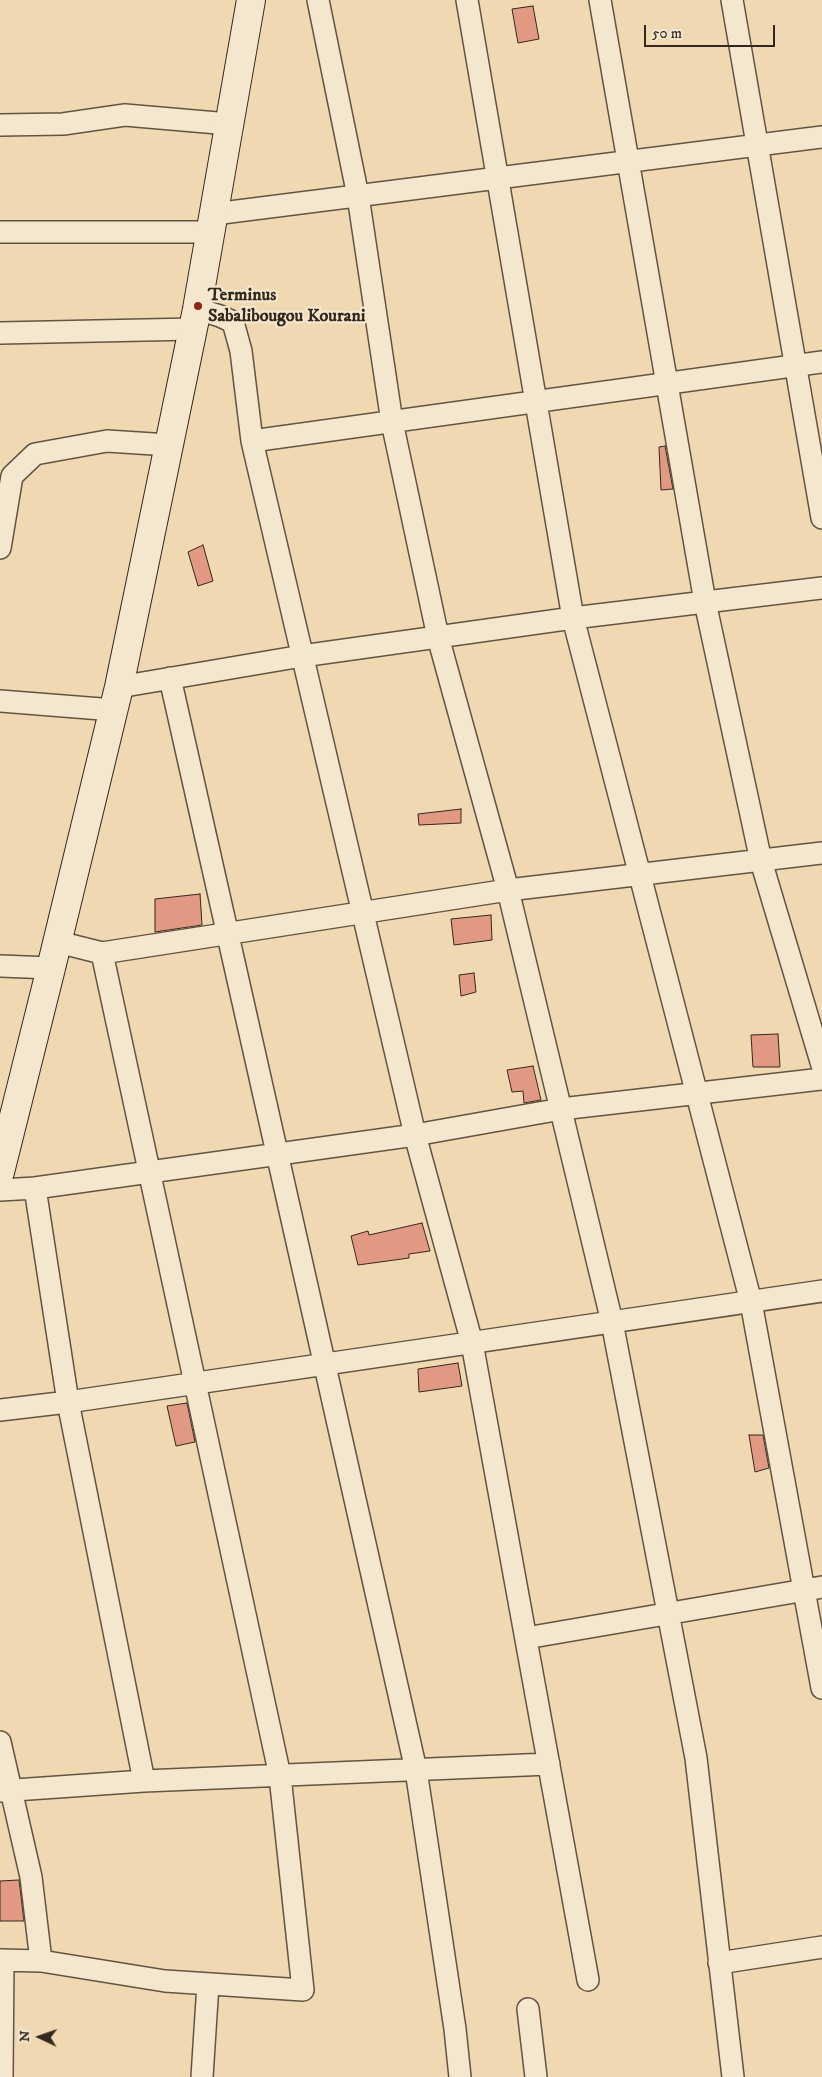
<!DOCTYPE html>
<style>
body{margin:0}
#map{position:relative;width:822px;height:2077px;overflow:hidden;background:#f0d8b3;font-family:"IM FELL DW Pica",serif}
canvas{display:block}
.north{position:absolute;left:15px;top:2012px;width:50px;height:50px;-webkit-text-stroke:4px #f5e6ce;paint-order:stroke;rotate:273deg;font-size:14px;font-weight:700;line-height:20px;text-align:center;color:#34281d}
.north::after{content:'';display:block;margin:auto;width:18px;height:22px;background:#34281d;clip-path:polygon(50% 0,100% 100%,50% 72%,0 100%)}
.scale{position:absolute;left:644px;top:25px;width:131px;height:22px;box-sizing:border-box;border:2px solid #34281d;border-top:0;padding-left:6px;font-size:15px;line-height:18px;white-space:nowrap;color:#34281d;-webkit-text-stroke:4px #f5e6ce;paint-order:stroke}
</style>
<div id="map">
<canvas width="822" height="2077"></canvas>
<div class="north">N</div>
<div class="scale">50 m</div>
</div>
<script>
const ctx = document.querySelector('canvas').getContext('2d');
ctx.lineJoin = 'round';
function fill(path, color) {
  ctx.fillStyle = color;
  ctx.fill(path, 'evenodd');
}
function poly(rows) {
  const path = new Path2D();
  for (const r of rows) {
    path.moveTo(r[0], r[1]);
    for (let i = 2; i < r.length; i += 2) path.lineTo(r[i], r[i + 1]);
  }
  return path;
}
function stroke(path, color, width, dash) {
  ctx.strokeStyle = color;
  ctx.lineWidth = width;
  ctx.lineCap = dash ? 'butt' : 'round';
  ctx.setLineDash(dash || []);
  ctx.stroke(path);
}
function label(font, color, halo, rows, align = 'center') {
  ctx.font = font + ' "IM FELL DW Pica",serif';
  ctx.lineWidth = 4.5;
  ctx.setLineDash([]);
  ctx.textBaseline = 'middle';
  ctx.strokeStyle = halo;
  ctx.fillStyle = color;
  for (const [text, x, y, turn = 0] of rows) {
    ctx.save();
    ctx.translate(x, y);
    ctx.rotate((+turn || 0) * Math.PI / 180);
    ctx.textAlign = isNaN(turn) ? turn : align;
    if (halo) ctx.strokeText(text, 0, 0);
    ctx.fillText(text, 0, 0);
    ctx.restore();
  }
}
const building = poly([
 [533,6,539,39,518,43,512,9,533,6],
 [665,446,673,489,661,490,659,447,665,446],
 [203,545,213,581,198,586,188,552,203,545],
 [461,809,461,823,419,825,418,814,461,809],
 [200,894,202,925,155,932,155,899,200,894],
 [491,915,492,940,454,945,451,919,491,915],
 [474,973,476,992,461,996,459,975,474,973],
 [778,1034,780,1067,753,1067,751,1035,778,1034],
 [533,1066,541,1100,524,1103,523,1091,512,1092,507,1070,533,1066],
 [422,1223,430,1251,409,1254,409,1258,358,1265,351,1236,368,1231,369,1235,422,1223],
 [458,1363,462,1386,419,1392,418,1369,458,1363],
 [187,1403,195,1442,176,1446,167,1406,187,1403],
 [749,1435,763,1435,769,1468,755,1472,749,1435],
 [19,1880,24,1921,0,1921,0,1881,19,1880]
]);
fill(building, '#e19984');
stroke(building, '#34281d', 1);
const minor = poly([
 [318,0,358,196,392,422,438,637,508,890,612,1322,696,1758,733,2077],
 [467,0,573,618,751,1302,822,1688],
 [600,0,705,602,761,861,822,1065],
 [732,0,822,518],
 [0,125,63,124,125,115,229,124],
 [214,214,822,137],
 [0,232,211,232],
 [197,309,220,316,233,322,241,351,252,441,415,1135,472,1343,588,1980],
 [0,333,193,329],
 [252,441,822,362],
 [0,548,12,476,35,454,107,441,169,445],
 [170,678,416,1770,455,2029,460,2077],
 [119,687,302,656,573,618,822,588],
 [0,701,114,710],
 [58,942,102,953,508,890,822,853],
 [0,966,51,968],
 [35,1188,68,1402,144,1781],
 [0,1190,35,1188,415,1135,561,1109,822,1079],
 [0,1410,68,1402,822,1291],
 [526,1638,822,1587],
 [0,1742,31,1877,41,1961],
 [0,1791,144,1781,549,1764],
 [0,1960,41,1961,165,1981,303,1990,280,1776,102,953],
 [719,1963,822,1947],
 [528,2009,536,2077],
 [2,2077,3,1960],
 [202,2077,208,1984]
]);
const secondary = poly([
 [0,1172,51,968,119,687,197,309,251,0]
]);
stroke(minor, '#635442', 24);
stroke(secondary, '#34281d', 30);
stroke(minor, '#f5e6ce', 21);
stroke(secondary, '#f5e6ce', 28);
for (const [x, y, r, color] of [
 [198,306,5,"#8f2418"]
]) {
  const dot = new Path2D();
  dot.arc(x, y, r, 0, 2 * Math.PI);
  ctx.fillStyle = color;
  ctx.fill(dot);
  stroke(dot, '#f5e6ce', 2);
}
label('bold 18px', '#34281d', '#f5e6ce', [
 ["Terminus",208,296],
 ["Sabalibougou Kourani",208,317]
], 'left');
</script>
